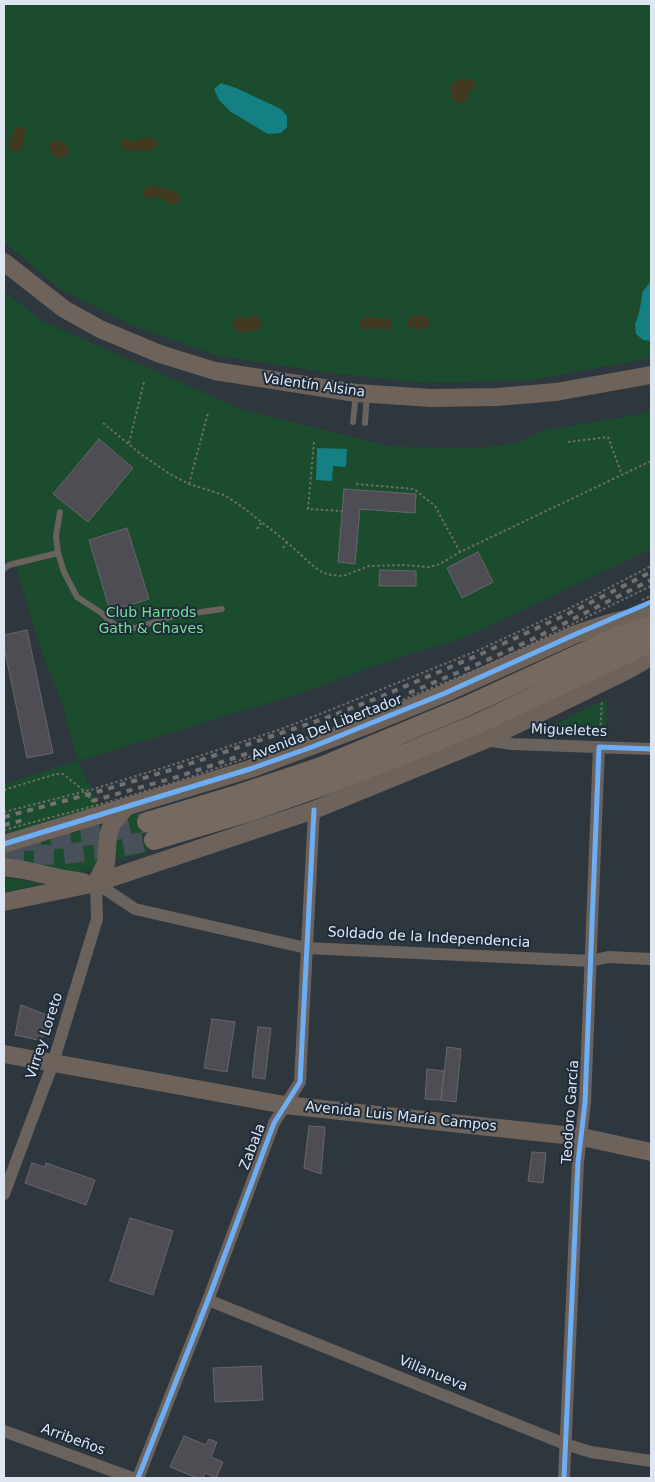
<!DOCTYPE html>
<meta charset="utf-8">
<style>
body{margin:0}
#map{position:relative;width:655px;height:1482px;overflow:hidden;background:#2e363e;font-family:"DejaVu Sans",sans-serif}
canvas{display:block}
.frame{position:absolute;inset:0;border:5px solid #dee6f1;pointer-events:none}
</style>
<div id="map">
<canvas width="655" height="1482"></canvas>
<div class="frame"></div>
</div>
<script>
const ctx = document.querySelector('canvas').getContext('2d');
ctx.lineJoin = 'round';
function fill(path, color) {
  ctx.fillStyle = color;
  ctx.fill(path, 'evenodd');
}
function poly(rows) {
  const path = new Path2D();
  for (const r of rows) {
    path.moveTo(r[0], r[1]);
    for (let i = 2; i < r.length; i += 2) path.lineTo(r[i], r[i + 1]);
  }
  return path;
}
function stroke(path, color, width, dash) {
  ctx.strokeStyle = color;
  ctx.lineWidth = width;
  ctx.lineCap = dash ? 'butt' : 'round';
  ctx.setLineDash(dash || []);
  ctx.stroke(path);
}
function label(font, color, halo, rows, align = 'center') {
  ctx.font = font + ' "DejaVu Sans",sans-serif';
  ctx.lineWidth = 4;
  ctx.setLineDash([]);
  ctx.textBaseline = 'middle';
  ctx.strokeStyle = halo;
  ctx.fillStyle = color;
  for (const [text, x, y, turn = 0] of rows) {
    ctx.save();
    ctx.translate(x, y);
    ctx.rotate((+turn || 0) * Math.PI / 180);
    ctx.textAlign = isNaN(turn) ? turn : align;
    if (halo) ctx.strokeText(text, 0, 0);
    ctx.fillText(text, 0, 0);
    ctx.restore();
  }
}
fill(poly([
 [4,4,651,4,651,358,531,380,425,383,324,372,215,355,134,326,60,289,4,242],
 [4,291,42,321,243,410,390,446,434,448,480,448,517,443,551,427,552,429,642,414,651,409,651,549,466,637,384,663,295,695,78,761,99,806,4,837,4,784,78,761,60,698,38,641,15,563,4,560],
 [607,699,606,734,533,735],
 [137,812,148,853,112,861,115,836,122,824],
 [99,825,101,828,99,832,99,863,96,868,79,872,73,872,4,859,4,853],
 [4,878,9,878,43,883,4,892]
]), '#1a4c2d');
fill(poly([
 [458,79,470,79,476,84,475,88,468,92,468,99,463,103,459,103,452,99,450,86],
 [20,126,25,129,24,145,21,150,14,151,10,148,9,143,15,129],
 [151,137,157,140,158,144,155,149,149,151,140,150,126,151,121,147,120,142,125,138,134,141,141,138],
 [57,139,66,145,70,151,64,157,54,157,49,149,52,142],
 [150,186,170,189,179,194,180,201,174,205,169,204,163,198,157,197,152,199,146,198,143,194,144,190],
 [255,315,259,317,262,324,259,329,239,333,235,329,233,324,234,320,238,317,247,318],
 [425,315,430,319,429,326,423,330,408,327,407,320,413,316],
 [367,317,391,319,392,325,388,330,371,328,366,330,360,327,359,322]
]), '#413a20');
fill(poly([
 [221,83,236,88,281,109,287,116,287,127,281,133,268,134,231,112,219,100,214,89],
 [651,281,651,341,643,340,636,334,635,325,639,313,643,291],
 [317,448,347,449,346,467,333,466,332,481,316,480]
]), '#158084');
const building = poly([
 [99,439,133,468,88,522,53,494,99,439],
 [344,489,416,494,415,513,360,509,355,564,338,562,344,489],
 [127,528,149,599,110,611,89,540,127,528],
 [478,552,493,582,462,598,447,568,478,552],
 [380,570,416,571,416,586,379,586,380,570],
 [27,630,53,753,27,758,4,647,4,635,27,630],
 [21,1005,52,1017,45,1035,38,1040,15,1035,21,1005],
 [212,1019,235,1022,227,1072,204,1068,212,1019],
 [258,1027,271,1028,265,1079,252,1077,258,1027],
 [447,1047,461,1049,456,1102,441,1100,447,1047],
 [427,1069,444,1071,441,1100,425,1099,427,1069],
 [309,1126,325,1127,321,1174,304,1168,309,1126],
 [532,1152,546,1153,543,1183,528,1181,532,1152],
 [32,1163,45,1167,46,1163,95,1180,86,1205,25,1183,32,1163],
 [130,1218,173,1231,153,1295,110,1281,130,1218],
 [261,1366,263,1400,215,1402,213,1368,261,1366],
 [184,1436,206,1445,209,1439,217,1442,211,1457,223,1462,216,1478,205,1473,203,1478,197,1478,170,1467,184,1436]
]);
fill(building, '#4e4d53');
stroke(building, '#68666c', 1);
stroke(poly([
 [21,841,57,839,105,833,147,822],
 [4,854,57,855,118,847,154,840]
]), '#485059', 20, [20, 10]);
stroke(poly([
 [103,423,142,455,170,474,189,484,224,495,241,506,287,542,312,565,323,573,331,575,343,576,369,566,404,565,429,567,440,564,460,552,651,461],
 [314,442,308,509,342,511],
 [568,442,608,437,622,475],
 [129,443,144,382],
 [189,484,208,413],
 [356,484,414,489,435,506,460,552],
 [257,529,261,523],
 [283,548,287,542],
 [642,600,651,596],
 [600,735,602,700],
 [4,790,56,774,63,774,83,790,93,802]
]), '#6f6c6b', 2, [2.5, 2.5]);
stroke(poly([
 [353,422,356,394],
 [365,423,367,394],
 [60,512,56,536,58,553,64,572,77,597,100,612,116,626,135,628,174,616,222,609],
 [4,569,9,565,58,553]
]), '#69625d', 6);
stroke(poly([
 [485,740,512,744,651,749],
 [96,883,135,909,306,948,591,961,608,957,651,959],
 [4,1194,53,1063,97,919,96,883],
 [208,1300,565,1444,591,1452,651,1461],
 [4,1431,132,1478],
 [138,1478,208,1300,274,1123,300,1082,314,810],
 [564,1478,578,1162,585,1103,599,747]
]), '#69625d', 12);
stroke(poly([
 [4,262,64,309,100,329,160,354,215,371,356,393,432,398,497,397,556,392,651,375],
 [4,844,250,769,370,724,443,694,576,634,609,623,639,616,651,615],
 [4,867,24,870,64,879,83,882],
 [96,883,106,863,108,836,112,824,126,807],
 [4,902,96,883,314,810,485,740,628,670,642,662,651,655],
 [4,1054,285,1105,582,1137,651,1152]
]), '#6d635b', 18);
stroke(poly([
 [147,822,240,794,321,767,467,706,584,652,620,636,651,626],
 [154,840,248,812,333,782,407,753,477,724,651,642]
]), '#756960', 20);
stroke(poly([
 [409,693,485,661,533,639,651,580],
 [92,801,177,777,276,744],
 [4,817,90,794,174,769,326,718,380,697,481,654,576,610,651,572],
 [4,825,24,820]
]), '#727170', 4, [6, 6]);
stroke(poly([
 [4,812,90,790,172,765,281,729,325,712,479,650,574,606,651,566],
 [4,830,112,801,179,781,331,729,488,665,651,586]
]), '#6f6c6b', 2, [2.5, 2.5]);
stroke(poly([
 [4,844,250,769,312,747,443,694,576,634,651,602],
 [138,1478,208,1300,274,1123,300,1082,314,810],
 [564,1478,578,1162,585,1103,599,747,651,749]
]), '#6dadf4', 5);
label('14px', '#dee6f1', '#1d2b3a', [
 ["Valentín Alsina",314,386,8],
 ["Avenida Del Libertador",327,728,-21],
 ["Migueletes",569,731,2],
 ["Soldado de la Independencia",429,938,3],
 ["Virrey Loreto",45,1036,-72],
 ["Teodoro García",571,1112,-86],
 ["Avenida Luis María Campos",401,1117,6],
 ["Zabala",253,1147,-69],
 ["Villanueva",433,1374,22],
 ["Arribeños",73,1440,20]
]);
label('14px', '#76e094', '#1d2b3a', [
 ["Club Harrods",151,613],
 ["Gath & Chaves",151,629]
]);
</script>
